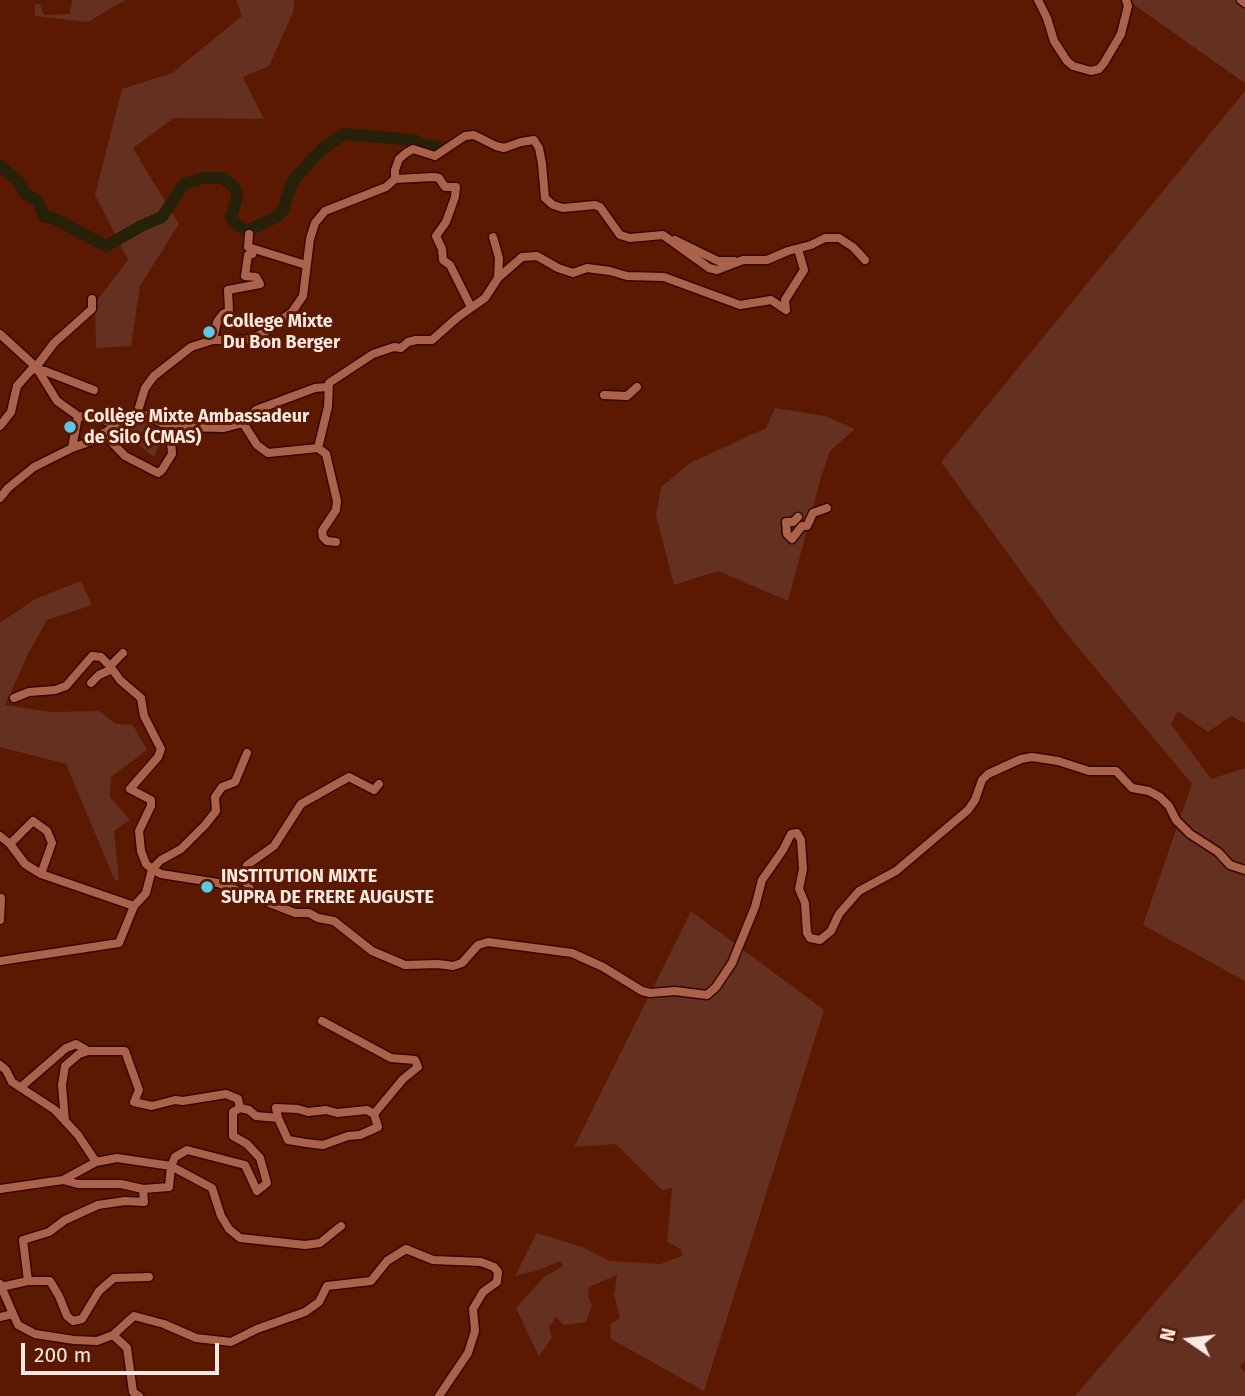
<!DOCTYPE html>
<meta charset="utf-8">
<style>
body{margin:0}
#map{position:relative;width:1245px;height:1396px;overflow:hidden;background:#5b1901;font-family:"Fira Sans",sans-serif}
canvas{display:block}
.north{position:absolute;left:1154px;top:1305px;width:70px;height:70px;-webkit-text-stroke:5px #5b1901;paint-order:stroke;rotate:284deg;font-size:19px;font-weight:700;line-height:28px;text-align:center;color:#fae9e3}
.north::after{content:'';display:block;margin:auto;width:24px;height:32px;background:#fae9e3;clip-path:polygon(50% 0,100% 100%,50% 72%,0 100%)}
.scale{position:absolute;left:21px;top:1343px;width:198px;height:32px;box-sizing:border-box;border:4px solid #fae9e3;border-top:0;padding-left:9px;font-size:21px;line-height:24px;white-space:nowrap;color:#fae9e3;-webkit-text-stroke:5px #5b1901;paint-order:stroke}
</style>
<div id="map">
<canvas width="1245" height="1396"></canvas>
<div class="north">N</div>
<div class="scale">200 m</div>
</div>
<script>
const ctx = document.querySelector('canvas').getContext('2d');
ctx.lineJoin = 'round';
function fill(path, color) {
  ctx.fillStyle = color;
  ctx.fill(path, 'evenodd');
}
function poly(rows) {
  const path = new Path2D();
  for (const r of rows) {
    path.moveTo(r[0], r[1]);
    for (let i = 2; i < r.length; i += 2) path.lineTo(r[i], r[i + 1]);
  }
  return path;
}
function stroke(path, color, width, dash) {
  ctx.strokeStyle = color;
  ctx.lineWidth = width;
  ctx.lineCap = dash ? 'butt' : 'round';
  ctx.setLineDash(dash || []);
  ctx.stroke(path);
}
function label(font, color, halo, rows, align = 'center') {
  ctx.font = font + ' "Fira Sans",sans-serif';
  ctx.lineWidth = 6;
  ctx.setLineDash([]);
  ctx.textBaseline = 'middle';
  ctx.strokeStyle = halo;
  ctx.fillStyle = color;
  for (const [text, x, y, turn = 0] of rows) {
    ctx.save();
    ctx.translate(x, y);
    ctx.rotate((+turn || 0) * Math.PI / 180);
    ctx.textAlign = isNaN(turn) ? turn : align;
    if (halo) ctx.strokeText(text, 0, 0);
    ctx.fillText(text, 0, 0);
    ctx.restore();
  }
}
fill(poly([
 [72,0,125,0,88,22,35,16,35,5,40,4,44,15,70,14],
 [236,0,294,0,293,13,269,66,243,77,264,119,174,118,133,148,179,224,140,286,131,346,96,348,95,303,128,260,95,195,122,89,172,73,242,16],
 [1127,0,1245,0,1245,83],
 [1245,91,1245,723,1231,716,1208,732,1178,711,1171,724,1211,779,1245,768,1245,981,1143,925,1192,784,1066,633,941,462],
 [775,408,825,416,855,429,830,451,821,477,788,601,718,571,674,585,656,515,661,487,690,463,766,428],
 [140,422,147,423,165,433,154,457,139,445,125,444,115,437],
 [81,581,92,605,47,620,29,652,5,705,51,712,99,711,116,724,133,725,147,750,111,777,110,797,130,820,114,831,119,879,115,881,66,764,0,747,0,623,35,599],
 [691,911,824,1010,704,1391,611,1339,610,1324,620,1318,614,1295,617,1275,589,1287,588,1297,592,1305,586,1322,564,1325,556,1317,549,1327,552,1337,539,1357,516,1308,544,1277,563,1266,560,1261,539,1270,515,1276,537,1233,582,1247,610,1261,660,1264,682,1256,681,1249,667,1242,672,1188,662,1190,616,1144,574,1147],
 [1245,1198,1245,1361,1240,1367,1245,1372,1245,1396,1075,1396]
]), '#64301f');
stroke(poly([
 [0,166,18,181,25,194,38,201,44,216,55,219,106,246,143,225,162,217,184,184,203,178,223,178,233,186,236,190,237,197,231,217,234,222,242,228,249,230,264,223,278,216,283,210,290,188,296,177,321,150,344,134,414,140,423,145,443,148]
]), '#262108', 12);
const minor = poly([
 [1038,0,1047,18,1054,41,1067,61,1073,66,1091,71,1099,69,1104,63,1121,34,1128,6,1126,0],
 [1241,0,1245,3],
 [395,179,434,177,439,178,445,187,456,187,455,197,446,222,436,236,442,249,443,260,450,265,471,307],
 [249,234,248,247,306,265],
 [493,237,499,258,498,278],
 [675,240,718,261,734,261],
 [0,334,36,367,57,401,78,416,99,418,116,425],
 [213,340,217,322,223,314,229,311,228,290,260,284,256,277,245,276,248,255,252,254,251,249],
 [36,367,54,343,92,309,92,299],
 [604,395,627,396,637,387],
 [137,414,145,388,154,376,191,347,213,340,246,340,264,333,292,312,303,296,310,239,315,223,325,211,386,187,395,179,395,170,399,159,406,153,413,149,435,156,465,136,474,135,496,146,504,148,521,142,534,140,539,148,542,164,545,198,553,205,563,208,595,205,600,207,620,235,630,238,663,235,709,268,717,270,743,260,767,260,788,251,811,245,825,238,839,238,853,247,865,260],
 [243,423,256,410,315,388,327,387],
 [0,426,11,412,17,386,32,369,45,371,94,390],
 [103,433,125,456,158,473,162,470,172,454,170,427],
 [72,448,78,416],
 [318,448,328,407,329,383,373,354,394,347,401,348,408,342,416,340,432,340,458,317,485,298,498,278,522,257,537,256,558,268,573,273,587,268,610,271,627,276,664,277,740,305,771,300,786,310,785,300,804,270,798,249],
 [0,498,8,488,34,467,72,448,95,440,116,425,137,414,145,415,170,427,224,428,243,423,257,445,268,453,318,448,326,454,337,501,336,510,322,531,323,537,327,541,336,542],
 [798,517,793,522,786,522,787,534,792,539,802,526,807,526,813,513,827,508],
 [110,666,120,680,141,698,144,716,161,749,158,757,130,789,151,800,151,806,139,831,141,851,146,864,152,869,161,860,181,849,205,825,216,811,215,797,222,787,235,782,247,753],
 [91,683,99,675,112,669],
 [14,698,29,692,55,690,66,686,92,656,101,657,110,666,123,653],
 [0,836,10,844,25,864,41,874,134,906],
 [10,844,33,821,47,831,52,843,41,874],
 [254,895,247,884,245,871,247,865,274,846,301,804,349,777,374,790,379,784],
 [0,920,1,898],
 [0,961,119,943,134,906,146,893,152,869,161,874,218,883,295,913,309,913,318,918,334,921,372,951,405,965,438,964,453,966,462,963,478,945,488,942,572,953,603,967,642,991,650,993,675,991,707,995,716,987,732,963,755,907,762,880,783,850,791,834,797,833,801,840,803,869,799,889,805,903,807,933,810,938,820,940,831,931,839,914,859,891,896,871,968,810,975,800,982,780,988,774,1021,759,1032,757,1058,761,1089,771,1116,771,1132,788,1149,791,1160,797,1169,806,1176,820,1190,834,1218,852,1230,865,1245,870],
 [0,1065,6,1070,12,1082,55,1110,78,1135,96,1162],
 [21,1087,66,1048,76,1044,88,1051],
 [278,1118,276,1108,298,1109,308,1112,326,1110,337,1113,367,1110,374,1114],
 [65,1121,62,1085,65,1066,79,1054,88,1051,125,1051,139,1090,134,1102,152,1106,175,1100,183,1101,226,1094,238,1099,240,1108],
 [63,1180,78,1184,121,1184,143,1189,169,1187,171,1166,175,1157,187,1150,245,1165,257,1191,267,1183,260,1158,247,1144,233,1136,233,1112,240,1108,249,1110,256,1116,278,1118,288,1140,306,1143,323,1145,348,1136,360,1135,378,1127,374,1114,403,1079,418,1067,415,1060,391,1058,322,1021],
 [0,1189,63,1180,96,1162,117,1158,171,1166,212,1188,221,1216,229,1229,240,1238,305,1245,320,1243,341,1226],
 [28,1281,23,1240,49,1232,65,1220,98,1205,125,1201,144,1202,143,1189],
 [0,1284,18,1325,35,1334,74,1340,97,1341,113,1335,127,1348,133,1392,139,1396],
 [1,1287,28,1281,50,1281,59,1296,67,1316,73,1321,82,1319,99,1291,114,1278,149,1277],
 [0,1317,13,1314],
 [113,1335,134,1316,164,1324,196,1338,231,1342,257,1329,305,1312,319,1302,327,1286,371,1281,387,1261,406,1249,433,1260,481,1262,494,1267,498,1272,497,1282,483,1292,473,1309,475,1331,468,1353,439,1396]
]);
stroke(minor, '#370600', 11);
stroke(minor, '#ab624b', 8);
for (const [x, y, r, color] of [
 [209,332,7,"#5ac8e6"],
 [70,427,7,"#5ac8e6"],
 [207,887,7,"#5ac8e6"]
]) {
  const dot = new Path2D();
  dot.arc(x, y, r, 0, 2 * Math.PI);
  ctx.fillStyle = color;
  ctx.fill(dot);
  stroke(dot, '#5b1901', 2.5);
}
label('bold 18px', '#fae9e3', '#5b1901', [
 ["College Mixte",223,322],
 ["Du Bon Berger",223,343],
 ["Collège Mixte Ambassadeur",84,417],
 ["de Silo (CMAS)",84,438],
 ["INSTITUTION MIXTE",221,877],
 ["SUPRA DE FRERE AUGUSTE",221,898]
], 'left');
</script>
